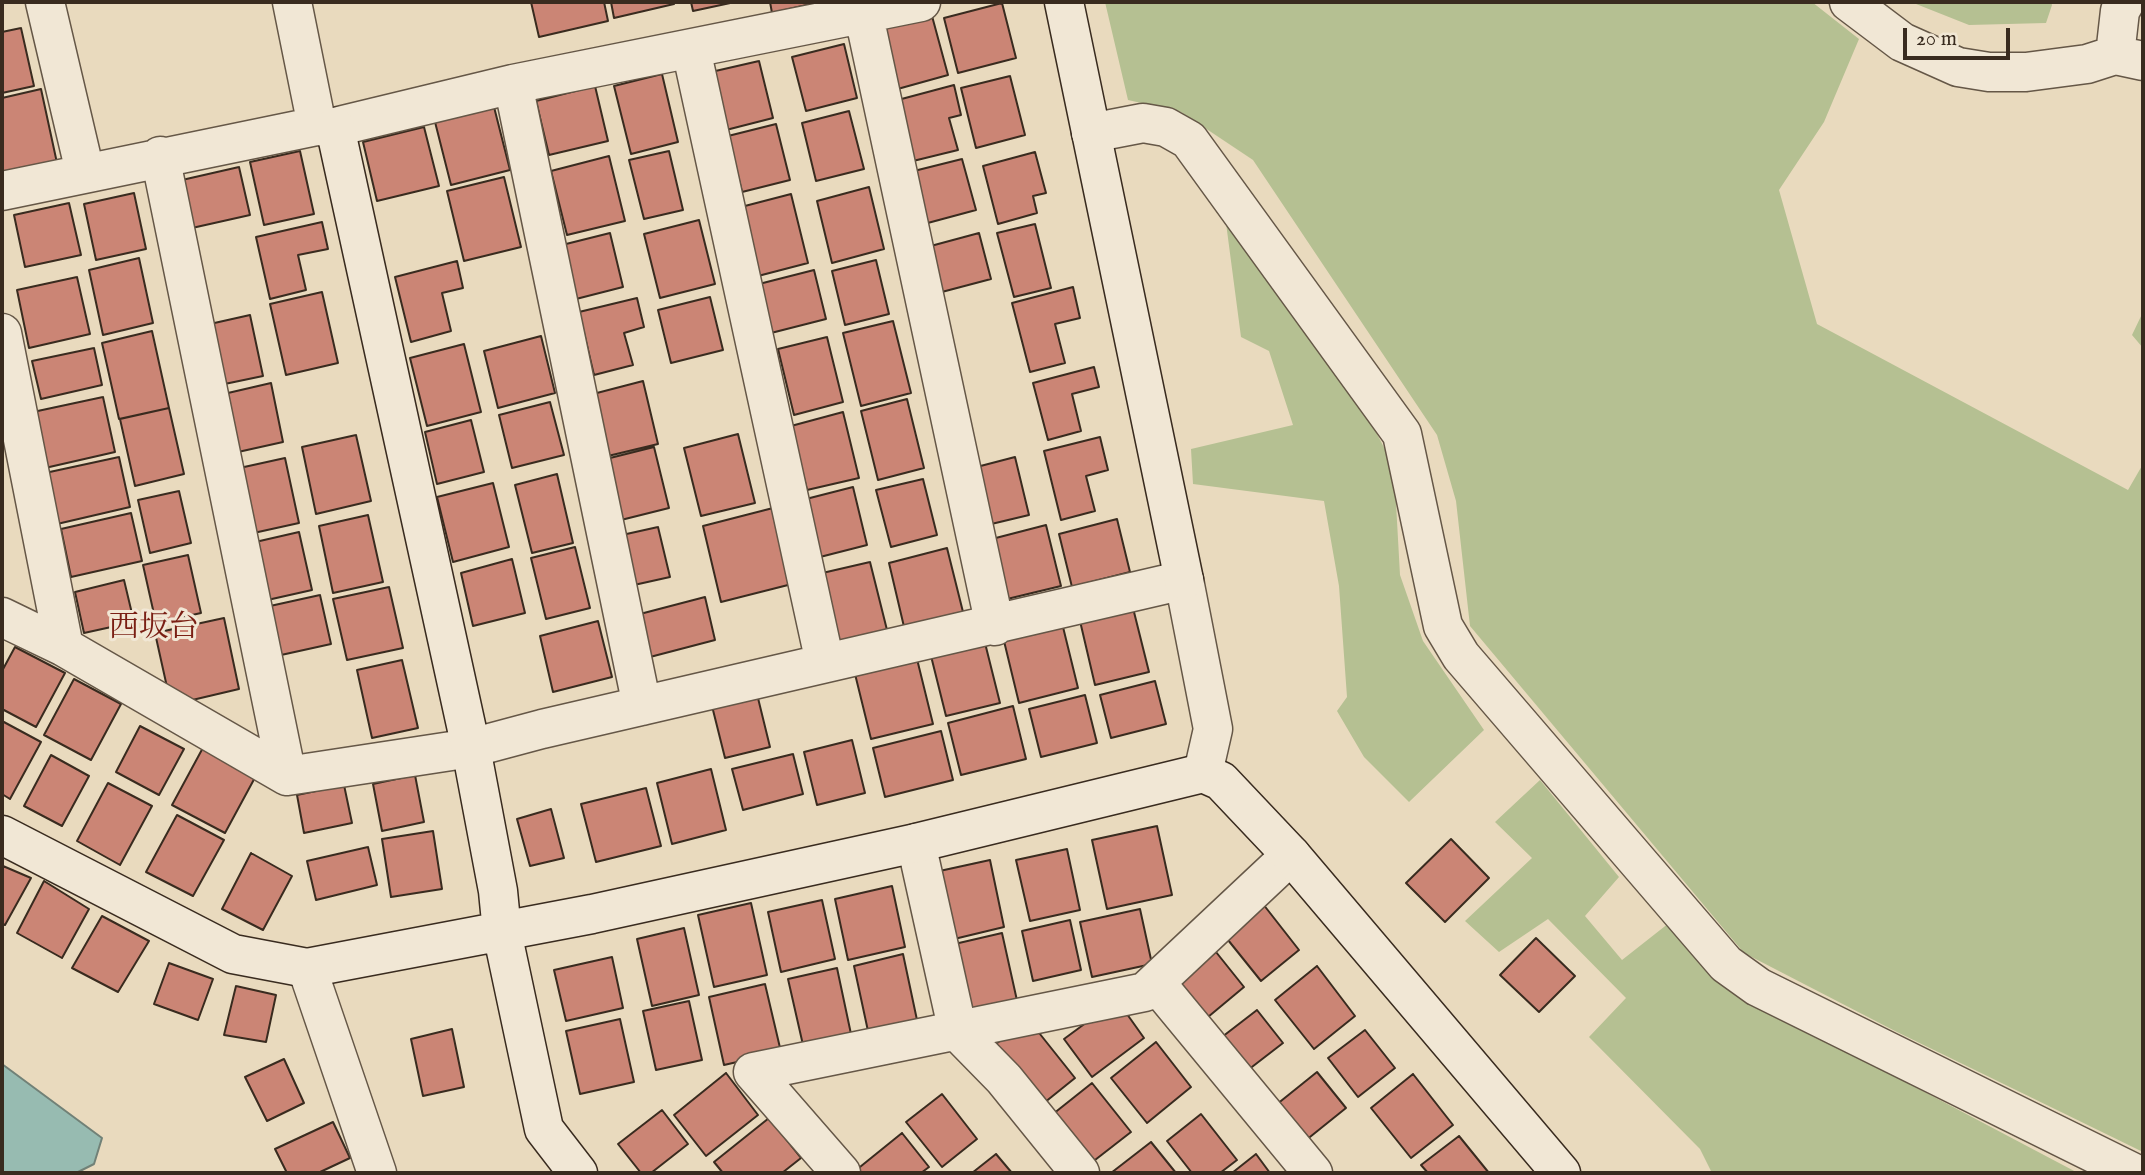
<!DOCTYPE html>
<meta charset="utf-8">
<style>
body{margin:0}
#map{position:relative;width:2145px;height:1175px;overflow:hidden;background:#e9dabe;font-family:"IM FELL English",serif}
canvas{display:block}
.frame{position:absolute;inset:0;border:4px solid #392b1f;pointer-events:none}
.scale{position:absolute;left:1903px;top:28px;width:107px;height:32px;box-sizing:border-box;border:4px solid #392b1f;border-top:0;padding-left:9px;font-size:21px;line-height:24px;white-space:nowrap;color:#392b1f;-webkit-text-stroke:5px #f1e7d5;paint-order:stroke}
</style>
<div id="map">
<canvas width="2145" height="1175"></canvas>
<div class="frame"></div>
<div class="scale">20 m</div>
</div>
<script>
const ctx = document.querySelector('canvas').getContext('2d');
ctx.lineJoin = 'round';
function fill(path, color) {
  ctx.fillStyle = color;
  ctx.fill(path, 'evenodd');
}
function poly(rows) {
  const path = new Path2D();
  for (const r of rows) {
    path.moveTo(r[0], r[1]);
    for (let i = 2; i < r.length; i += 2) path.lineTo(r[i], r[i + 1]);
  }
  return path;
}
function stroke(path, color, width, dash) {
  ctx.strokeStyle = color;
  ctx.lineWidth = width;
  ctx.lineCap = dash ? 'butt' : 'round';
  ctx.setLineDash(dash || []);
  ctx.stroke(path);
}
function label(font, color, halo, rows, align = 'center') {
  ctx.font = font + ' "IM FELL English","Noto Serif JP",serif';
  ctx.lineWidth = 6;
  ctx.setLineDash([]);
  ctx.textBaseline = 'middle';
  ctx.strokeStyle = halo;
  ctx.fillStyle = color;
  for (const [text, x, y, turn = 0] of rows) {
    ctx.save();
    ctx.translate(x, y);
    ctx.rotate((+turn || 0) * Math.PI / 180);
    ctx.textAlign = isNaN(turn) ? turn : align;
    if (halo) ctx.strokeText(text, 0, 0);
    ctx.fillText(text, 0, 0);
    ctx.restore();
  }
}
fill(poly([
 [1105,2,1812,2,1859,39,1824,122,1779,190,1817,324,2128,490,2143,464,2143,1152,1895,1031,1744,953,1470,626,1456,501,1437,435,1253,160,1181,112,1128,100],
 [1911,2,2051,2,2052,5,2046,23,1969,25],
 [1226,223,1376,432,1394,467,1400,575,1423,641,1484,730,1409,802,1364,757,1337,711,1347,697,1339,586,1324,501,1193,484,1191,449,1293,425,1269,351,1241,337],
 [2143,312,2143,348,2132,335],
 [1540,780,1619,877,1585,916,1622,960,1669,923,1758,1004,2078,1173,1712,1173,1700,1149,1589,1037,1626,998,1548,919,1499,952,1465,921,1532,858,1495,822]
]), '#b5c092');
const water = poly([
 [2,1064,102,1138,94,1164,76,1173,2,1173,2,1064]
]);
fill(water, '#97bbb1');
stroke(water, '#718177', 2);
const building = poly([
 [531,2,604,2,608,21,539,37,531,2],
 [611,2,674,2,674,4,614,18,611,2],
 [691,2,735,2,693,11,691,2],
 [770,2,820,2,772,13,770,2],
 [1002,3,1016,58,958,73,944,18,1002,3],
 [932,16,948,75,894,90,879,30,932,16],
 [21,28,34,86,2,93,2,32,21,28],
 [844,44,857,98,806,111,792,57,844,44],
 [759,61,773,118,726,130,711,72,759,61],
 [662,74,678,142,631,154,614,86,662,74],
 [1010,76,1025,135,976,148,961,88,1010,76],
 [954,85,961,115,949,118,958,150,909,162,894,101,954,85],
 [595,86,608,141,549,155,536,101,595,86],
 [41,89,57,163,2,175,2,98,41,89],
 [493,103,510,170,451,185,434,118,493,103],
 [849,111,864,169,816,181,802,123,849,111],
 [776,124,790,180,742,192,728,136,776,124],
 [424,127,439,186,377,201,363,142,424,127],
 [300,151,314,214,264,225,250,162,300,151],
 [669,151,683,210,644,219,629,160,669,151],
 [1035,152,1046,193,1033,196,1037,213,998,224,983,166,1035,152],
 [609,156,625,221,567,235,551,171,609,156],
 [962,159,976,210,924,224,910,172,962,159],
 [239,167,250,215,192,228,182,180,239,167],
 [504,177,521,247,464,261,447,191,504,177],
 [869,187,884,249,832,263,817,201,869,187],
 [134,193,146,249,96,260,84,204,134,193],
 [791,194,808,263,758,276,741,207,791,194],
 [69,203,81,255,25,267,14,215,69,203],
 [699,220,715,284,660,298,644,234,699,220],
 [322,222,328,249,298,255,306,290,270,299,256,237,322,222],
 [1035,224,1051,288,1014,297,997,233,1035,224],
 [610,233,623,287,576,299,562,245,610,233],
 [979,233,991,279,938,293,927,247,979,233],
 [139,258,153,323,103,335,89,270,139,258],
 [876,260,889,314,845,325,832,271,876,260],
 [457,261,463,288,442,293,451,331,411,342,395,277,457,261],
 [814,270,826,319,771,333,759,284,814,270],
 [77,277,90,334,29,348,17,290,77,277],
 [1073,287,1080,318,1055,324,1065,363,1030,372,1012,303,1073,287],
 [322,292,338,363,286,375,270,304,322,292],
 [710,297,723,350,671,363,658,310,710,297],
 [637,298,644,327,624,333,633,365,594,375,579,312,637,298],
 [250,315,263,376,215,386,201,326,250,315],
 [893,321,911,393,861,406,843,333,893,321],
 [152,331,169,408,119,419,102,343,152,331],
 [541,336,555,393,498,408,484,351,541,336],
 [827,337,843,402,794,415,778,349,827,337],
 [464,344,481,412,427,426,410,358,464,344],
 [94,348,102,385,41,399,32,361,94,348],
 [1094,367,1099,387,1072,394,1081,431,1048,440,1033,383,1094,367],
 [643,381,658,444,608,456,593,394,643,381],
 [271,383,283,442,229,454,215,396,271,383],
 [103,397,115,452,45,468,33,412,103,397],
 [907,399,924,468,878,480,861,411,907,399],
 [550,402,564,455,512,468,499,415,550,402],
 [169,408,184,474,135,486,120,419,169,408],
 [843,412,859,478,807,490,791,426,843,412],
 [471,420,484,472,437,484,425,432,471,420],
 [738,434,755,503,701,516,684,448,738,434],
 [356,435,371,501,316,514,302,447,356,435],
 [1100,437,1108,470,1086,476,1095,511,1061,520,1044,451,1100,437],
 [654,447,669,508,621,520,606,459,654,447],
 [119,457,130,507,57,524,45,473,119,457],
 [1015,457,1029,515,983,526,969,469,1015,457],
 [285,458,299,523,249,534,235,469,285,458],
 [557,474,573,543,532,553,515,485,557,474],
 [923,479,937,535,891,547,876,490,923,479],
 [493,483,509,547,453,562,437,497,493,483],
 [853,487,867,545,820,557,806,499,853,487],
 [179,491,191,543,150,553,138,500,179,491],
 [773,508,792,584,721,602,703,526,773,508],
 [131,513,142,561,71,577,61,529,131,513],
 [368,515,383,582,333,593,319,526,368,515],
 [1117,519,1130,572,1072,587,1059,534,1117,519],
 [1046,525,1061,586,1003,600,988,540,1046,525],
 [658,527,670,577,634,585,622,535,658,527],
 [299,532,312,590,263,601,251,543,299,532],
 [575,547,590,608,546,619,531,558,575,547],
 [947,548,964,616,905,631,889,563,947,548],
 [188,555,201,613,156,623,143,565,188,555],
 [512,559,525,613,473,626,461,573,512,559],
 [870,562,887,630,835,643,818,574,870,562],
 [124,580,134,622,84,633,75,592,124,580],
 [389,587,403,648,347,660,333,599,389,587],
 [320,595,331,644,272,657,261,608,320,595],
 [705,597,715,640,650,657,640,614,705,597],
 [1133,608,1149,672,1095,685,1080,621,1133,608],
 [224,618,239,689,171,705,155,633,224,618],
 [598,621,612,677,553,692,540,636,598,621],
 [1063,627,1078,688,1019,703,1004,641,1063,627],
 [984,639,1000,703,946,716,930,652,984,639],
 [15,647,65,673,36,727,2,709,2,671,15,647],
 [917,659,933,724,871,739,855,674,917,659],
 [402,660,418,728,372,738,357,670,402,660],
 [74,679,121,704,91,760,44,735,74,679],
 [1155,681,1166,724,1111,738,1100,695,1155,681],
 [757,694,770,747,725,758,712,706,757,694],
 [1085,695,1097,743,1041,757,1029,709,1085,695],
 [1013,706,1026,759,961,775,948,723,1013,706],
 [2,721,41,742,10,799,2,794,2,721],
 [140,726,184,749,159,795,116,772,140,726],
 [941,731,953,780,885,797,873,748,941,731],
 [852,740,865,793,817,805,804,752,852,740],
 [205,744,258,772,225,833,172,805,205,744],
 [793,754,803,794,743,810,732,769,793,754],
 [51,755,89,776,62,826,24,806,51,755],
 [711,769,726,830,672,844,657,783,711,769],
 [415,775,424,822,382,831,373,784,415,775],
 [108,783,152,806,120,865,77,841,108,783],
 [344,785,352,823,304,833,297,795,344,785],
 [646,788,661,846,596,862,581,804,646,788],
 [551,809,564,858,530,866,517,819,551,809],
 [177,815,224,840,193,896,146,872,177,815],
 [1157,826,1172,895,1107,909,1092,840,1157,826],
 [433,831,442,889,391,897,382,839,433,831],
 [1451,839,1489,878,1445,922,1406,883,1451,839],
 [368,847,377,885,316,900,307,861,368,847],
 [1067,849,1080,910,1030,921,1016,860,1067,849],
 [251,853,292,876,263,930,222,909,251,853],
 [990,860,1004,927,950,940,935,872,990,860],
 [3,866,31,878,5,925,2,924,3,866],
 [44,881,89,909,62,958,17,933,44,881],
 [892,886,905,947,848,960,835,899,892,886],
 [822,900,835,959,781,972,768,912,822,900],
 [751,903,767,975,714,987,698,915,751,903],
 [1263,904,1299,950,1261,981,1224,935,1263,904],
 [1140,909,1152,964,1092,977,1080,922,1140,909],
 [102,916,149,941,118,992,72,968,102,916],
 [1070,920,1081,970,1033,981,1022,931,1070,920],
 [684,928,699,995,652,1006,637,939,684,928],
 [1002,933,1018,1005,962,1018,946,946,1002,933],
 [1536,938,1575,976,1539,1012,1500,975,1536,938],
 [1216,952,1244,987,1202,1022,1174,985,1216,952],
 [903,954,917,1020,868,1031,854,966,903,954],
 [612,957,623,1008,566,1021,554,970,612,957],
 [169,963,213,979,198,1020,154,1004,169,963],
 [1317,966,1355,1016,1314,1049,1275,1000,1317,966],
 [837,968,851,1034,803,1045,788,979,837,968],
 [765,984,781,1052,724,1065,709,997,765,984],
 [236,986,276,995,266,1042,224,1035,236,986],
 [1117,1000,1144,1038,1092,1077,1064,1039,1117,1000],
 [689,1001,702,1060,656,1070,643,1011,689,1001],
 [1257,1010,1283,1043,1248,1070,1222,1037,1257,1010],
 [620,1019,634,1082,580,1094,566,1031,620,1019],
 [1028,1019,1075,1078,1039,1107,992,1047,1028,1019],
 [452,1029,464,1087,423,1096,411,1039,452,1029],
 [1365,1030,1395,1068,1358,1097,1328,1058,1365,1030],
 [1156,1042,1191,1087,1147,1123,1111,1078,1156,1042],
 [284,1059,304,1103,267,1121,245,1077,284,1059],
 [1317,1072,1346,1108,1295,1149,1266,1113,1317,1072],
 [726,1073,758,1115,706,1156,674,1115,726,1073],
 [1413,1074,1453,1125,1411,1158,1371,1108,1413,1074],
 [1092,1083,1131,1132,1086,1167,1048,1118,1092,1083],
 [942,1094,977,1139,942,1167,906,1122,942,1094],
 [662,1110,688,1144,651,1173,641,1173,618,1144,662,1110],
 [1201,1114,1237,1160,1220,1173,1192,1173,1167,1141,1201,1114],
 [769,1118,801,1158,782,1173,723,1173,714,1162,769,1118],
 [333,1122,350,1158,318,1173,287,1173,275,1149,333,1122],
 [902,1133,929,1167,921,1173,857,1173,855,1171,902,1133],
 [1459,1136,1489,1173,1428,1173,1421,1165,1459,1136],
 [1151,1142,1176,1173,1111,1173,1151,1142],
 [996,1154,1012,1173,972,1173,996,1154],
 [1256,1154,1270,1173,1232,1173,1256,1154]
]);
fill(building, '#cb8575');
stroke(building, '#392b1f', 2);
const street = poly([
 [45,2,85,172],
 [292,2,317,126],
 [861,2,995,626],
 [1849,2,1902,42,1958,67,1989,72,2026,72,2087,64,2115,55,2143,61],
 [691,49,825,663],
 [2115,55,2120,11,2125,2],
 [513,84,642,706],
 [1091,133,1143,123,1166,127,1189,140,1402,434,1443,626,1461,656,1726,964,1758,987,2134,1173],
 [160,156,287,776],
 [2,191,317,126,335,127,513,84,921,2],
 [2,333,64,647],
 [2,617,64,647,287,776,471,748,542,729,1184,580,1213,729,1203,773],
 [916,843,958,1032,1004,1079,1080,1173],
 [307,968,377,1173],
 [1156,983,1313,1173],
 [841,1173,753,1072,1145,992,1291,855]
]);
const secondary = poly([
 [1064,2,1184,580],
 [335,127,471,748,498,891,502,932,544,1129,578,1173],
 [2,835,233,954,307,968,592,914,916,843,1203,773,1221,781,1291,855,1561,1173]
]);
stroke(street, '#655747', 41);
stroke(secondary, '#392b1f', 41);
stroke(street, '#f1e7d5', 38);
stroke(secondary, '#f1e7d5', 38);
label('30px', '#7a1f14', '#f1e7d5', [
 ["西坂台",154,630]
]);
</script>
